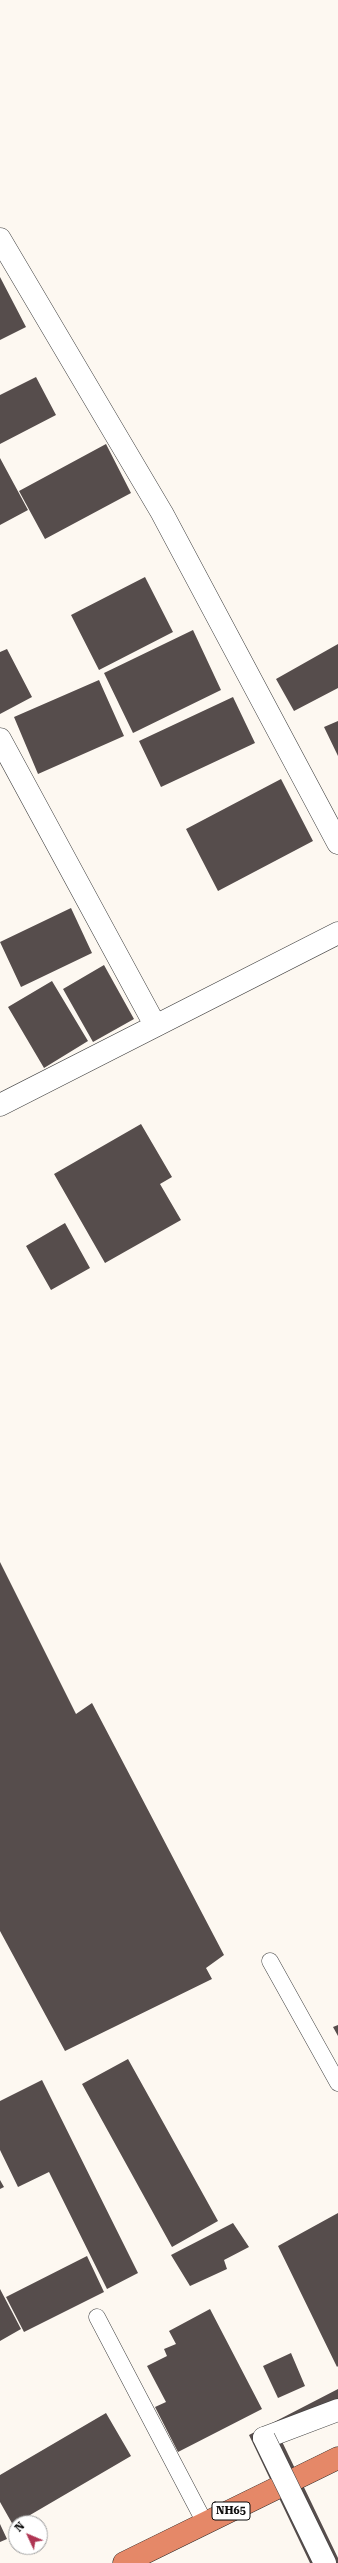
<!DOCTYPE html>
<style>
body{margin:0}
#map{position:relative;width:338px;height:2563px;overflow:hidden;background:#fdf8f1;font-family:"Roboto Serif",serif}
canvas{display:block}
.north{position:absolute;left:8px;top:2515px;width:40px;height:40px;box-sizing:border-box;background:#fff;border:1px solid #9f9f9f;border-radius:50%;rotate:314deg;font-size:11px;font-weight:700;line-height:16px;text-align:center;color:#0e0e0e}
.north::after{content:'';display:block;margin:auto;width:14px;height:18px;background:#af3553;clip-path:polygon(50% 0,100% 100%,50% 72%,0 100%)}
</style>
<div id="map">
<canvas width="338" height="2563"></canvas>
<div class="north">N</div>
</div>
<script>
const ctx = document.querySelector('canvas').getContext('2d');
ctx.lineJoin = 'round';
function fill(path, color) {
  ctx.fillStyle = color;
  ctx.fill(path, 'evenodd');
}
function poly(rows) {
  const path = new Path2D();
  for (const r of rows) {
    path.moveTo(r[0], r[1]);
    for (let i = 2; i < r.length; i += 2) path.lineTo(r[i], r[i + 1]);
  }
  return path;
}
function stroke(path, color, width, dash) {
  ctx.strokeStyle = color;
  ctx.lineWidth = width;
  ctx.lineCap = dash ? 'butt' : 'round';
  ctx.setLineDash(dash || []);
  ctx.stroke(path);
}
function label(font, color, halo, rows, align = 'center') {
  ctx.font = font + ' "Roboto Serif",serif';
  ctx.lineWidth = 4;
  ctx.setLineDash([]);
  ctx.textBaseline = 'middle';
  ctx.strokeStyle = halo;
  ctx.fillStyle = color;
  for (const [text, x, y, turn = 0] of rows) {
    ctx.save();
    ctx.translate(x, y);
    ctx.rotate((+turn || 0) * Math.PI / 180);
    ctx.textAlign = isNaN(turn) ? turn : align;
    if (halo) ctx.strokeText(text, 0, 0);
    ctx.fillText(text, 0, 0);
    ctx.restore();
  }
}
fill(poly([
 [0,277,26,327,0,340],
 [36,377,56,415,0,444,0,395],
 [106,444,131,493,45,539,19,491],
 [0,458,28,510,0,525],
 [145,577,173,632,99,670,71,615],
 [193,630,221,690,133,733,104,673],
 [338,644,338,688,294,711,276,679],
 [7,649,32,697,0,714,0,652],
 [99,680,124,736,38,774,14,717],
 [233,697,255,743,161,787,139,741],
 [338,721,338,756,324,727],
 [281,779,313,841,218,891,186,829],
 [71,908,92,953,21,987,0,942],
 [104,965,134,1019,93,1042,63,989],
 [52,981,88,1041,44,1068,8,1007],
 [141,1124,172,1177,160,1184,181,1220,105,1263,54,1174],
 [65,1223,90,1268,51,1290,26,1246],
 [0,1562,76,1714,92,1703,224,1955,206,1968,212,1979,65,2051,0,1931],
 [338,2025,338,2036,333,2027],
 [128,2059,218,2221,172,2247,82,2084],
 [42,2080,138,2273,107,2289,49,2172,18,2187,0,2150,0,2101],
 [0,2180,4,2187,0,2189],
 [338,2213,338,2366,337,2367,278,2246],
 [233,2223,249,2247,224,2260,227,2269,190,2286,171,2255],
 [87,2256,104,2292,24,2332,6,2297],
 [0,2289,21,2329,0,2341],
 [210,2309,262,2409,178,2452,155,2407,166,2402,147,2366,167,2356,164,2349,176,2344,169,2331],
 [291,2353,305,2386,278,2398,263,2366],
 [338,2389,338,2407,275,2427,338,2558,338,2563,310,2563,249,2435],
 [106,2413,131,2456,13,2525,0,2502,0,2475],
 [0,2524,7,2539,0,2542]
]), '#564d4c');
const lane = poly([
 [270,1961,338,2083],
 [97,2317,205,2523]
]);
const street = poly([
 [0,239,162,513,338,843],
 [0,739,155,1025],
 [0,1105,338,933],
 [264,2438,338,2410]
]);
const highway = poly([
 [124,2563,338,2458]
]);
stroke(lane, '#414141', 17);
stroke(street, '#414141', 23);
stroke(highway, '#1f1f1f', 23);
stroke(lane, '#fff', 16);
stroke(street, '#fff', 22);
stroke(highway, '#e58868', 22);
const streetBridge = poly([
 [264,2438,325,2563]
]);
stroke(streetBridge, '#414141', 23, []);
stroke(streetBridge, '#fff', 22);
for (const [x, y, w] of [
 [231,2511,38]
]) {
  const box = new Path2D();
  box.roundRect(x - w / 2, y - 9, w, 18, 3);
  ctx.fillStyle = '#fff';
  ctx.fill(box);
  stroke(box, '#0e0e0e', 1);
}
label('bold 11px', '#0e0e0e', null, [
 ["NH65",231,2511]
]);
</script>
